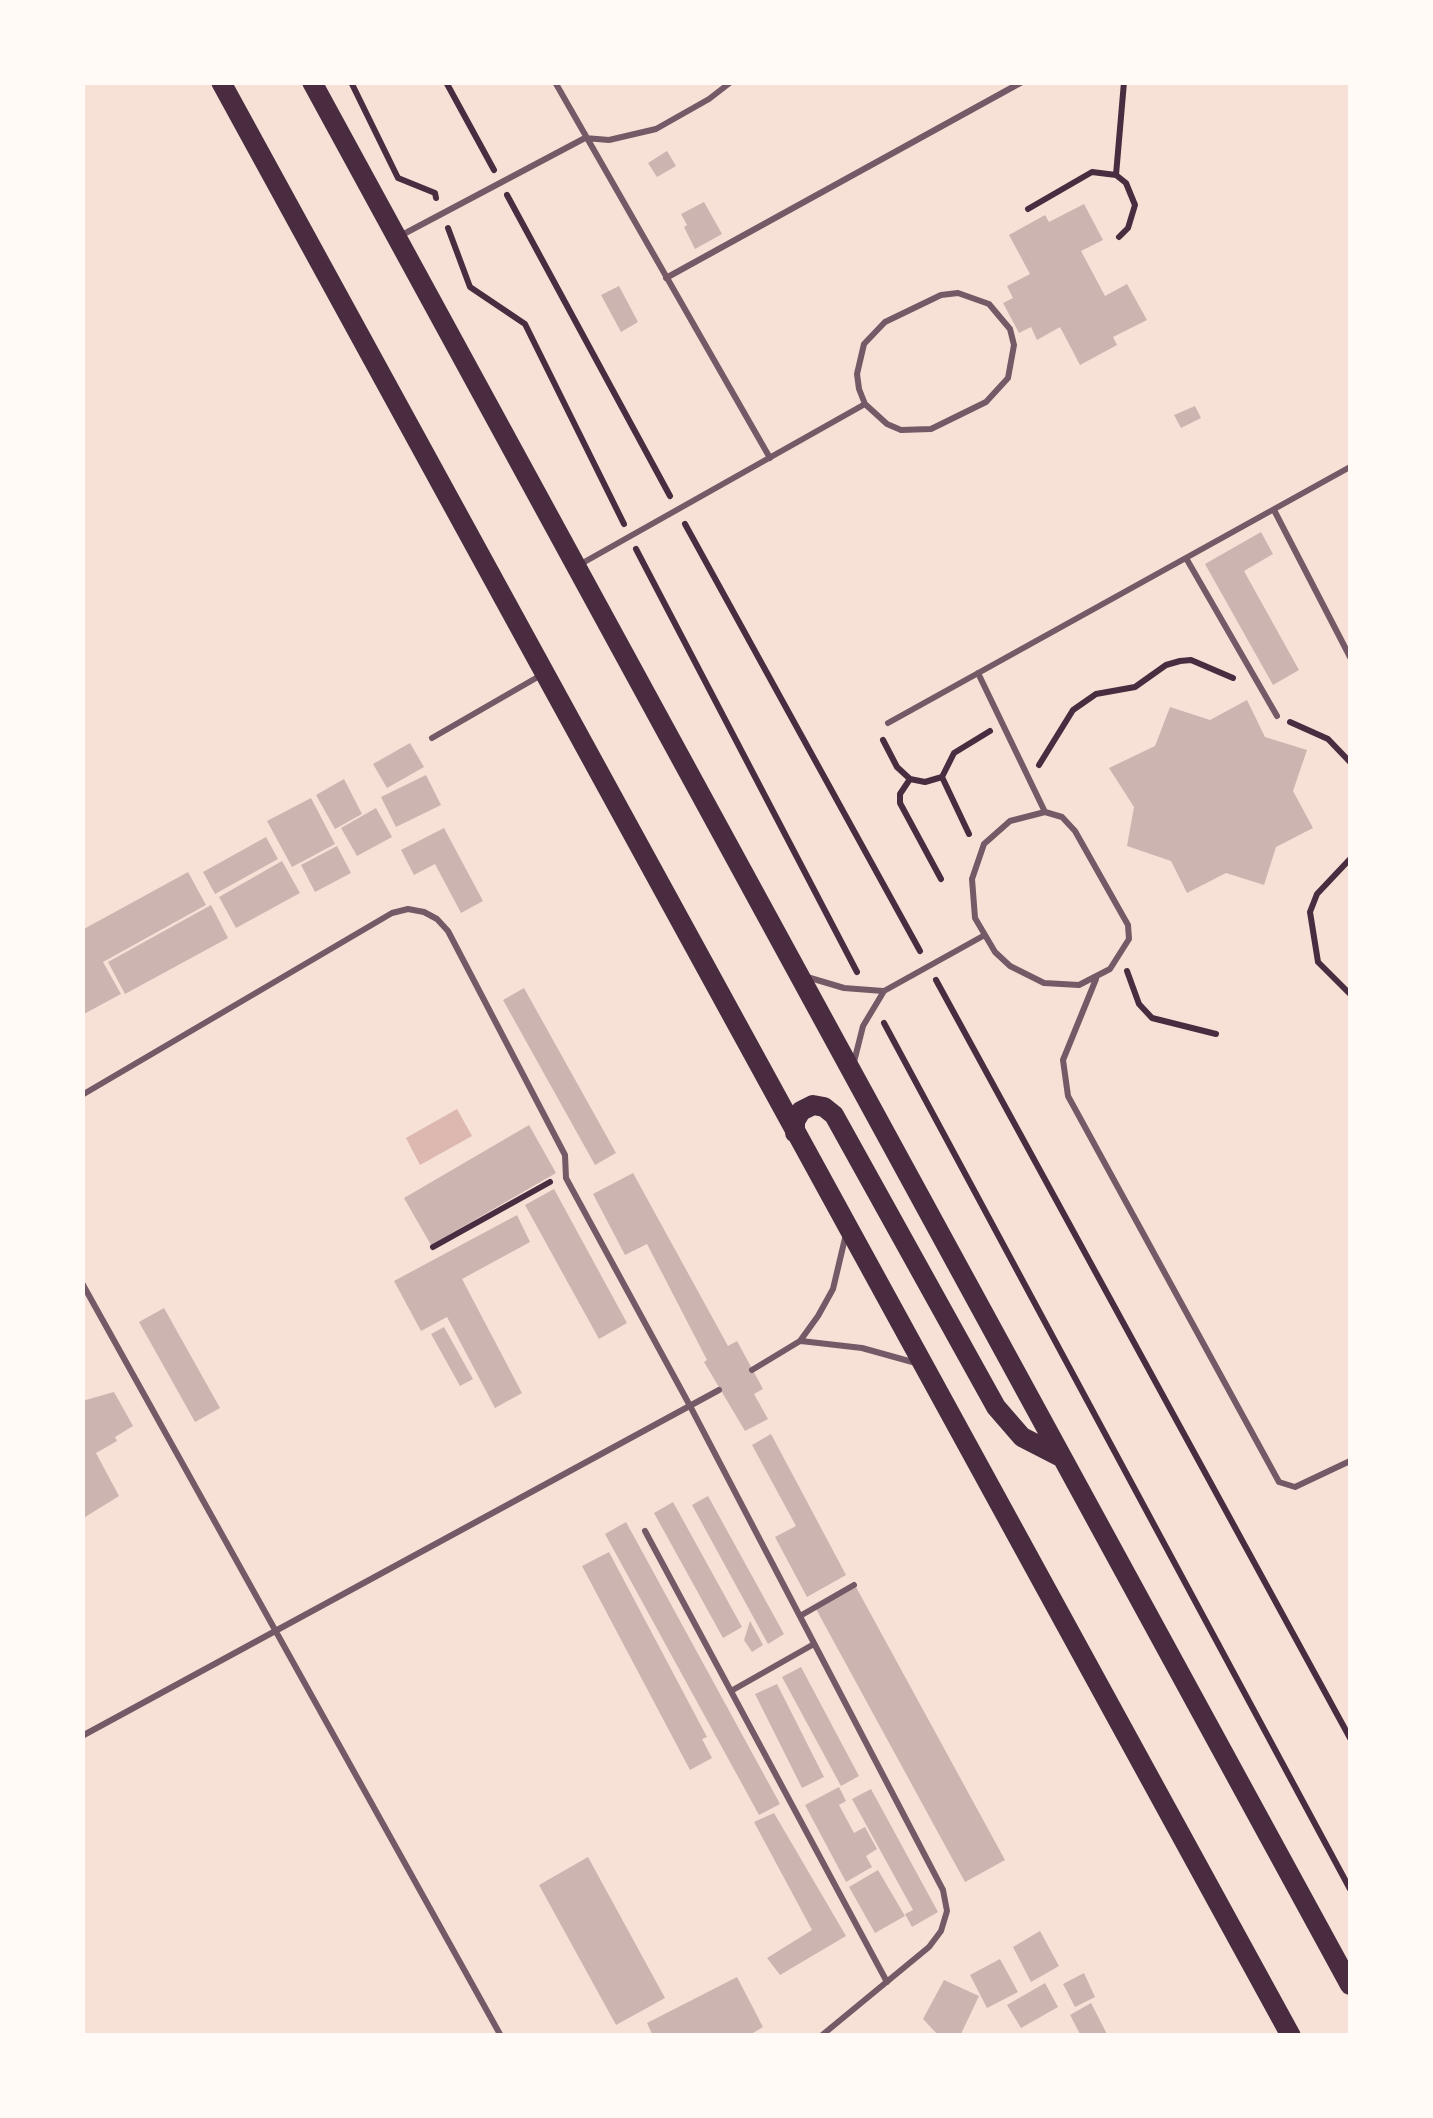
<!DOCTYPE html>
<style>
body{margin:0}
#map{position:relative;width:1433px;height:2118px;overflow:hidden;background:#f7e1d7;font-family:Figtree,sans-serif}
canvas{display:block}
.frame{position:absolute;inset:0;border:85px solid #fffaf5;pointer-events:none}
</style>
<div id="map">
<canvas width="1433" height="2118"></canvas>
<div class="frame"></div>
</div>
<script>
const ctx = document.querySelector('canvas').getContext('2d');
ctx.lineJoin = 'round';
function fill(path, color) {
  ctx.fillStyle = color;
  ctx.fill(path, 'evenodd');
}
function poly(rows) {
  const path = new Path2D();
  for (const r of rows) {
    path.moveTo(r[0], r[1]);
    for (let i = 2; i < r.length; i += 2) path.lineTo(r[i], r[i + 1]);
  }
  return path;
}
function stroke(path, color, width, dash) {
  ctx.strokeStyle = color;
  ctx.lineWidth = width;
  ctx.lineCap = dash ? 'butt' : 'round';
  ctx.setLineDash(dash || []);
  ctx.stroke(path);
}
fill(poly([
 [457,1109,472,1136,420,1165,406,1138]
]), '#dcb8b0');
fill(poly([
 [667,151,676,166,657,177,648,163],
 [704,202,722,234,695,249,684,227,687,225,681,214],
 [1084,204,1103,240,1081,251,1105,296,1127,284,1147,320,1113,337,1117,345,1080,365,1060,327,1037,340,1031,327,1019,333,1003,303,1013,298,1007,286,1030,274,1009,235,1045,215,1049,222],
 [619,286,638,322,621,332,601,295],
 [1195,406,1201,418,1181,428,1174,415],
 [1261,532,1273,554,1244,571,1299,670,1273,685,1205,564],
 [1247,700,1265,737,1307,750,1293,791,1313,828,1276,847,1264,885,1226,873,1187,893,1171,861,1127,846,1134,807,1109,768,1155,746,1170,707,1210,720],
 [410,743,424,767,387,788,373,764],
 [426,775,441,805,396,827,381,797],
 [344,779,362,814,335,829,316,795],
 [311,798,335,844,292,867,267,821],
 [376,808,392,837,357,856,341,828],
 [444,828,483,901,461,913,435,864,414,875,401,850],
 [266,837,278,859,215,894,203,872],
 [337,846,351,873,315,892,301,865],
 [282,861,300,893,236,928,219,897],
 [188,872,206,905,103,962,121,994,82,1015,82,930],
 [211,905,228,938,125,994,108,962],
 [524,988,616,1153,595,1165,503,1000],
 [529,1125,556,1173,431,1245,404,1198],
 [633,1173,728,1346,737,1341,763,1389,754,1394,768,1419,745,1431,704,1362,707,1360,647,1244,625,1255,593,1194],
 [554,1189,627,1323,599,1339,525,1205],
 [517,1215,530,1242,462,1279,522,1393,495,1408,447,1317,421,1331,394,1281],
 [164,1308,220,1408,195,1422,139,1322],
 [444,1327,473,1379,460,1386,431,1334],
 [114,1392,133,1426,115,1437,117,1441,96,1453,119,1496,82,1519,82,1401],
 [771,1434,846,1575,807,1597,775,1537,796,1526,752,1445],
 [708,1496,784,1634,768,1644,692,1505],
 [673,1502,742,1627,723,1638,654,1513],
 [626,1522,780,1804,759,1815,605,1534],
 [609,1552,707,1737,702,1739,712,1758,690,1770,582,1566],
 [856,1587,1005,1860,965,1882,816,1609],
 [750,1621,763,1645,752,1652,744,1640],
 [801,1667,859,1776,841,1786,782,1677],
 [777,1684,824,1777,802,1788,755,1694],
 [839,1787,846,1801,839,1805,854,1833,865,1827,877,1849,866,1856,872,1867,846,1882,805,1805],
 [871,1789,938,1912,912,1927,905,1914,913,1910,852,1799],
 [774,1813,846,1936,780,1975,767,1958,812,1930,754,1822],
 [588,1857,665,1998,616,2025,539,1885],
 [878,1870,905,1916,875,1933,849,1887],
 [1040,1931,1059,1966,1031,1982,1013,1947],
 [1000,1959,1018,1992,987,2008,970,1975],
 [1084,1973,1095,1997,1075,2007,1063,1984],
 [737,1977,763,2027,748,2036,653,2036,647,2023],
 [944,1980,979,1996,960,2036,938,2035,923,2019],
 [1045,1983,1058,2007,1021,2028,1007,2005],
 [1091,2003,1108,2036,1081,2036,1070,2015]
]), '#ccb4b1');
stroke(poly([
 [351,82,398,178,435,193,436,198],
 [446,82,494,170],
 [1116,175,1124,82],
 [507,195,670,496],
 [1028,209,1092,172,1116,175,1126,183,1135,205,1128,228,1119,237],
 [448,228,470,287,525,324,624,524],
 [685,524,920,951],
 [636,549,857,972],
 [1290,722,1328,739,1350,762],
 [883,740,897,767,910,779,925,782,942,777],
 [1039,765,1073,710,1096,694,1135,687,1166,665,1180,661,1191,660,1233,678],
 [910,779,900,794,900,803,941,879],
 [969,834,942,777,954,753,990,731],
 [1350,859,1317,894,1310,912,1318,962,1350,994],
 [1127,971,1139,1004,1152,1018,1216,1034],
 [936,980,1350,1738],
 [884,1023,1350,1889],
 [433,1247,550,1182]
]), '#4a2c40', 6);
stroke(poly([
 [555,82,770,458],
 [398,237,585,138,609,140,656,129,709,99,731,82],
 [666,278,1022,82],
 [958,293,989,304,1010,329,1014,345,1008,378,986,402,931,429,901,430,887,424,865,404,859,389,857,374,864,344,885,322,941,295,958,293],
 [1274,510,1350,657],
 [1186,558,1277,716],
 [579,565,865,404],
 [978,673,1045,812],
 [888,723,1350,467],
 [432,738,543,674],
 [1045,812,1062,817,1075,831,1128,925,1129,939,1110,969,1079,985,1044,983,1010,966,995,952,975,918,972,879,984,844,1010,821,1045,812],
 [807,977,844,988,883,991],
 [1096,979,1063,1060,1068,1096,1279,1482,1295,1487,1350,1461],
 [854,1062,863,1026,884,991,983,936],
 [82,1095,392,913,408,909,424,912,437,919,448,931,565,1155,566,1178,689,1404,943,1890,947,1911,941,1931,929,1947,821,2036],
 [82,1283,501,2036],
 [801,1341,862,1348,916,1363],
 [752,1370,800,1341,818,1316,833,1289,846,1234],
 [645,1531,887,1982],
 [800,1616,854,1585],
 [731,1691,814,1644],
 [82,1736,719,1390]
]), '#755966', 6);
stroke(poly([
 [221,82,1291,2036],
 [312,82,1350,1985],
 [795,1133,795,1121,801,1111,813,1105,824,1107,834,1115,996,1407,1022,1437,1059,1456]
]), '#4a2c40', 20);
</script>
